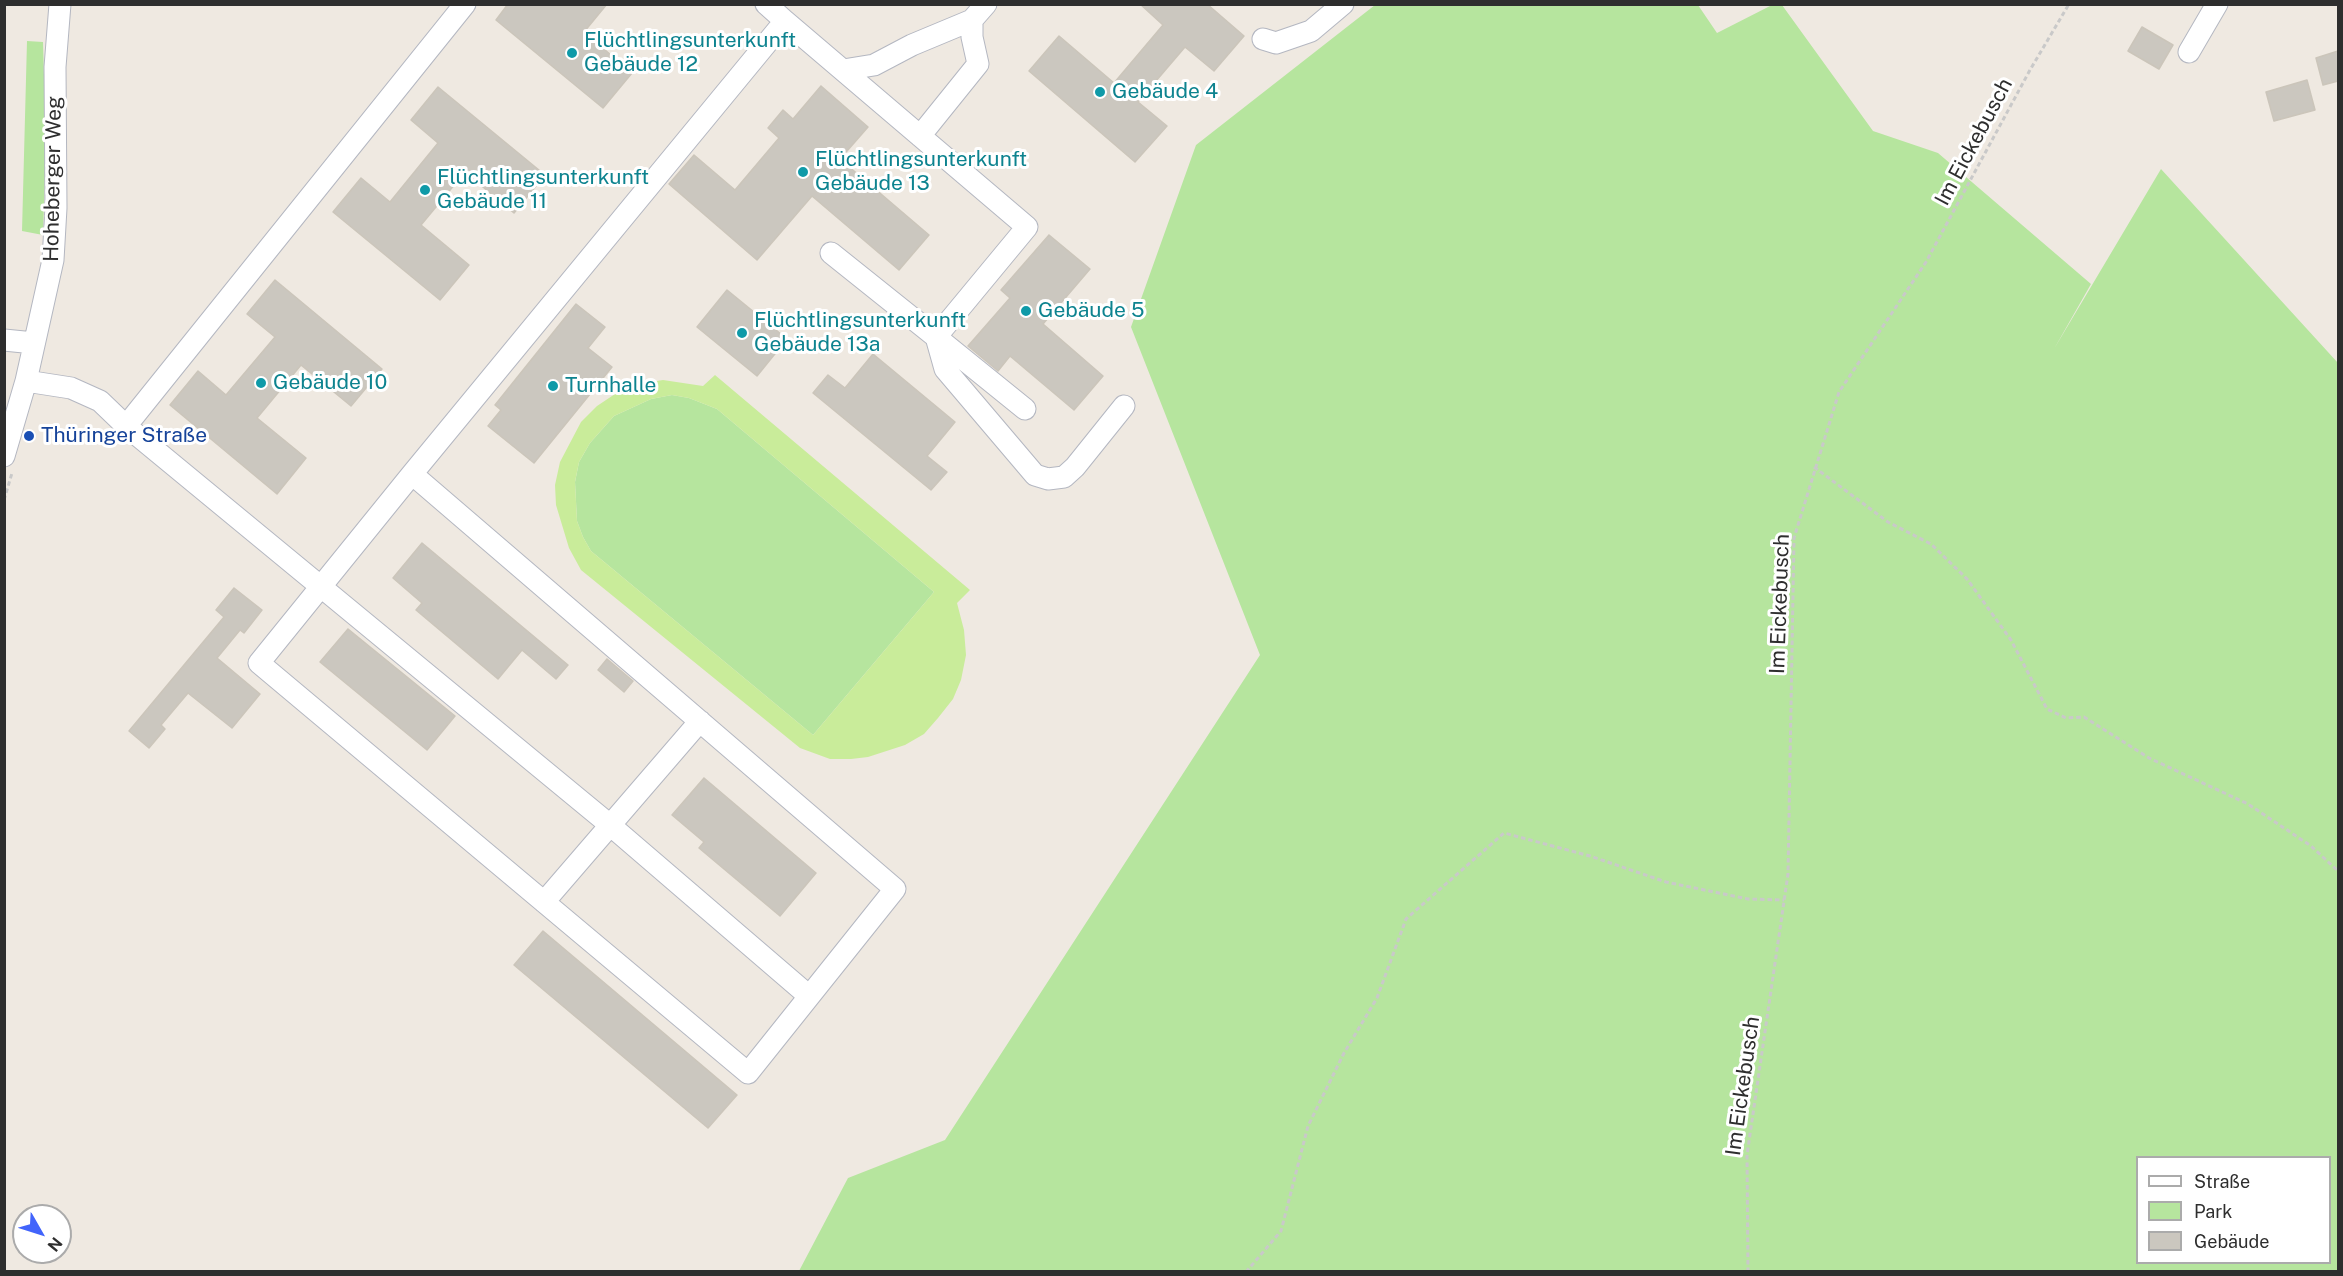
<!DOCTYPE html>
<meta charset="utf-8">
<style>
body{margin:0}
#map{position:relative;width:2343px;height:1276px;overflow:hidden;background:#efe9e1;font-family:"Public Sans",sans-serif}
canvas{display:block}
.frame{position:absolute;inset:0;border:6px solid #2e2e2e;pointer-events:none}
.legend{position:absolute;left:2136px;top:1156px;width:195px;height:108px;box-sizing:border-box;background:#fff;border:2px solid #ababab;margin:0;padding:8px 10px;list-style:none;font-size:18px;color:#2e2e2e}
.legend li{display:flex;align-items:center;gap:12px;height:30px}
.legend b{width:30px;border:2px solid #ababab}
.north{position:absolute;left:12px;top:1204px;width:60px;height:60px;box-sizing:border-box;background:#fff;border:2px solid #ababab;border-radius:50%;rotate:129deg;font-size:16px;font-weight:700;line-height:24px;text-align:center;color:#2e2e2e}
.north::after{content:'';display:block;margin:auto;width:21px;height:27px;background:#4264fb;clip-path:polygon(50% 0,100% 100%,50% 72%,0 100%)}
</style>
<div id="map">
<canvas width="2343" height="1276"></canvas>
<div class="frame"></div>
<ul class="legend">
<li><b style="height:8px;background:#fff"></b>Straße</li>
<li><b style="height:16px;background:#b6e59e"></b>Park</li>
<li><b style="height:16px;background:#cbc7bf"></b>Gebäude</li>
</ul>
<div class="north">N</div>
</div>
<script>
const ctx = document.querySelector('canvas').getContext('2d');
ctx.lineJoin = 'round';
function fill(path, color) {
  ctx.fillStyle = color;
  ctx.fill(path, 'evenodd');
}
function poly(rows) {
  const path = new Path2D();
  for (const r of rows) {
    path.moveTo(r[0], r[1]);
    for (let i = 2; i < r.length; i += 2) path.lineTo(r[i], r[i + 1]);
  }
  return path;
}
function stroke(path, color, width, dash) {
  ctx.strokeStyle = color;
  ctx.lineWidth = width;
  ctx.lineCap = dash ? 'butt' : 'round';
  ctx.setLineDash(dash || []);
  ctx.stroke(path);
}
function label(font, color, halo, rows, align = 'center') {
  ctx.font = font + ' "Public Sans",sans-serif';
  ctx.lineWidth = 6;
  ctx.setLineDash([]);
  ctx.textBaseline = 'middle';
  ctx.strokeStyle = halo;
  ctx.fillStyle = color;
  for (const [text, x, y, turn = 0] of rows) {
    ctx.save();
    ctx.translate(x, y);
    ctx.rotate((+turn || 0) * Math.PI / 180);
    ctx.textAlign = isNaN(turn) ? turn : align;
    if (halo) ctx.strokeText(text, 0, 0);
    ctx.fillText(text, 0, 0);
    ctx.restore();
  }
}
fill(poly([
 [1375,5,1698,5,1717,33,1772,5,1782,5,1873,131,1938,153,2091,284,2054,349,2161,169,2338,363,2338,1271,799,1271,848,1178,945,1140,1260,655,1131,327,1196,145],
 [2138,1158,2330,1158,2330,1262,2138,1262],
 [27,41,43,42,46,140,43,235,22,231],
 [672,395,689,398,717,409,934,592,813,735,591,551,583,537,577,521,575,482,579,462,590,443,614,416,651,399]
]), '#b6e59e');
fill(poly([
 [715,375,970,590,957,603,964,630,966,655,961,680,953,699,938,718,924,734,905,745,868,757,851,759,830,759,800,748,581,570,569,548,556,505,555,485,560,462,581,422,597,406,618,392,639,384,663,380,703,386],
 [672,395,689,398,717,409,934,592,813,735,591,551,583,537,577,521,575,482,579,462,590,443,614,416,651,399]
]), '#c9ec9a');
const building = poly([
 [508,4,607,4,584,32,632,73,603,108,496,20,508,4],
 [1140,4,1207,4,1244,36,1214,71,1185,47,1138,102,1167,126,1135,162,1029,71,1059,36,1114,83,1163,25,1140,4],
 [2142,27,2173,45,2159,69,2128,51,2142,27],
 [2338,51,2338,81,2323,85,2316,58,2338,51],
 [2307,80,2315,110,2274,121,2266,92,2307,80],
 [821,86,868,127,840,159,929,235,899,270,812,196,757,260,669,184,694,155,735,190,779,138,768,128,783,110,793,119,821,86],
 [438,87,545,175,514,213,465,172,421,225,469,265,440,300,333,212,361,178,390,202,438,143,411,120,438,87],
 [1049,235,1090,269,1043,324,1103,376,1074,410,1010,356,998,371,968,346,1010,298,1001,290,1049,235],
 [275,280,382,369,351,406,301,365,257,418,306,458,277,494,170,405,198,371,226,395,275,337,247,314,275,280],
 [727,290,787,339,757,376,697,327,727,290],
 [576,304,605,327,588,348,612,367,534,463,488,426,501,410,495,405,576,304],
 [873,354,955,422,927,456,947,472,931,490,813,393,828,375,845,388,873,354],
 [422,543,568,665,556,679,522,650,498,679,416,610,422,603,393,578,422,543],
 [234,588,262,610,244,633,240,630,217,658,260,694,232,728,188,693,161,725,165,729,149,748,129,731,224,617,216,610,234,588],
 [348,629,455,716,427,750,320,662,348,629],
 [607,659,633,681,624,692,598,670,607,659],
 [704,778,816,873,780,916,699,848,704,842,672,815,704,778],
 [543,931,737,1095,708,1128,514,965,543,931]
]);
fill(building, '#cbc7bf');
stroke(building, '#cbc5ba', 1.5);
const minor = poly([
 [465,4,126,426,610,825,809,996],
 [785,21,1027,227,936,337,831,253],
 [1263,39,1276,43,1311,31,1343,4],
 [2189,52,2217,4],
 [843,70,874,65,912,45,972,20],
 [920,136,978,64,972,37,972,20,986,4],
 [936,337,945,369,1035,475,1048,479,1064,477,1075,467,1124,406],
 [936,337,1025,409],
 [4,340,34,343],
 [26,381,71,388,100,401,126,426],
 [4,456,26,381,53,260,56,208,55,67,60,4],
 [412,474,895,889,748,1073,259,663,412,474,785,21,766,4],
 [544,902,700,721]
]);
stroke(minor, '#b4b7c1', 23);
stroke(poly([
 [1814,467,1888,522,1931,544,1967,579,2011,640,2047,709,2066,718,2084,717,2149,758,2248,804,2311,846,2338,871],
 [4,500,12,473],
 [1246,1272,1281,1231,1308,1126,1344,1053,1377,998,1406,919,1504,833,1590,856,1666,882,1748,899,1784,900],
 [1748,1272,1747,1155,1788,874,1794,538,1839,392,1926,262,2030,70,2069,4]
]), '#c9c9c9', 3, [4.5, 3]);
stroke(minor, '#fff', 21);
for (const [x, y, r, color] of [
 [572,53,6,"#0f9aa8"],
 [1100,92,6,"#0f9aa8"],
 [803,172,6,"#0f9aa8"],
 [425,190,6,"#0f9aa8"],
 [1026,311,6,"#0f9aa8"],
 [742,333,6,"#0f9aa8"],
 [261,383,6,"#0f9aa8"],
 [553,386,6,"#0f9aa8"],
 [29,436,6,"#1a4fb4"]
]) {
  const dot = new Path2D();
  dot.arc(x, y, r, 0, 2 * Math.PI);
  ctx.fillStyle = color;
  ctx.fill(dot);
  stroke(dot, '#fff', 2);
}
label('21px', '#0d838f', '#fff', [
 ["Flüchtlingsunterkunft",584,41],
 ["Gebäude 12",584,65],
 ["Gebäude 4",1112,92],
 ["Flüchtlingsunterkunft",815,160],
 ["Gebäude 13",815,184],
 ["Flüchtlingsunterkunft",437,178],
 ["Gebäude 11",437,202],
 ["Gebäude 5",1038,311],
 ["Flüchtlingsunterkunft",754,321],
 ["Gebäude 13a",754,345],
 ["Gebäude 10",273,383],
 ["Turnhalle",565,386]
], 'left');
label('21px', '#2e2e2e', '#fff', [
 ["Im Eickebusch",1974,142,-62],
 ["Hoheberger Weg",53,179,-89],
 ["Im Eickebusch",1780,604,-88],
 ["Im Eickebusch",1743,1086,-82]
]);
label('21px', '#164399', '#fff', [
 ["Thüringer Straße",41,436]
], 'left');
</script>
